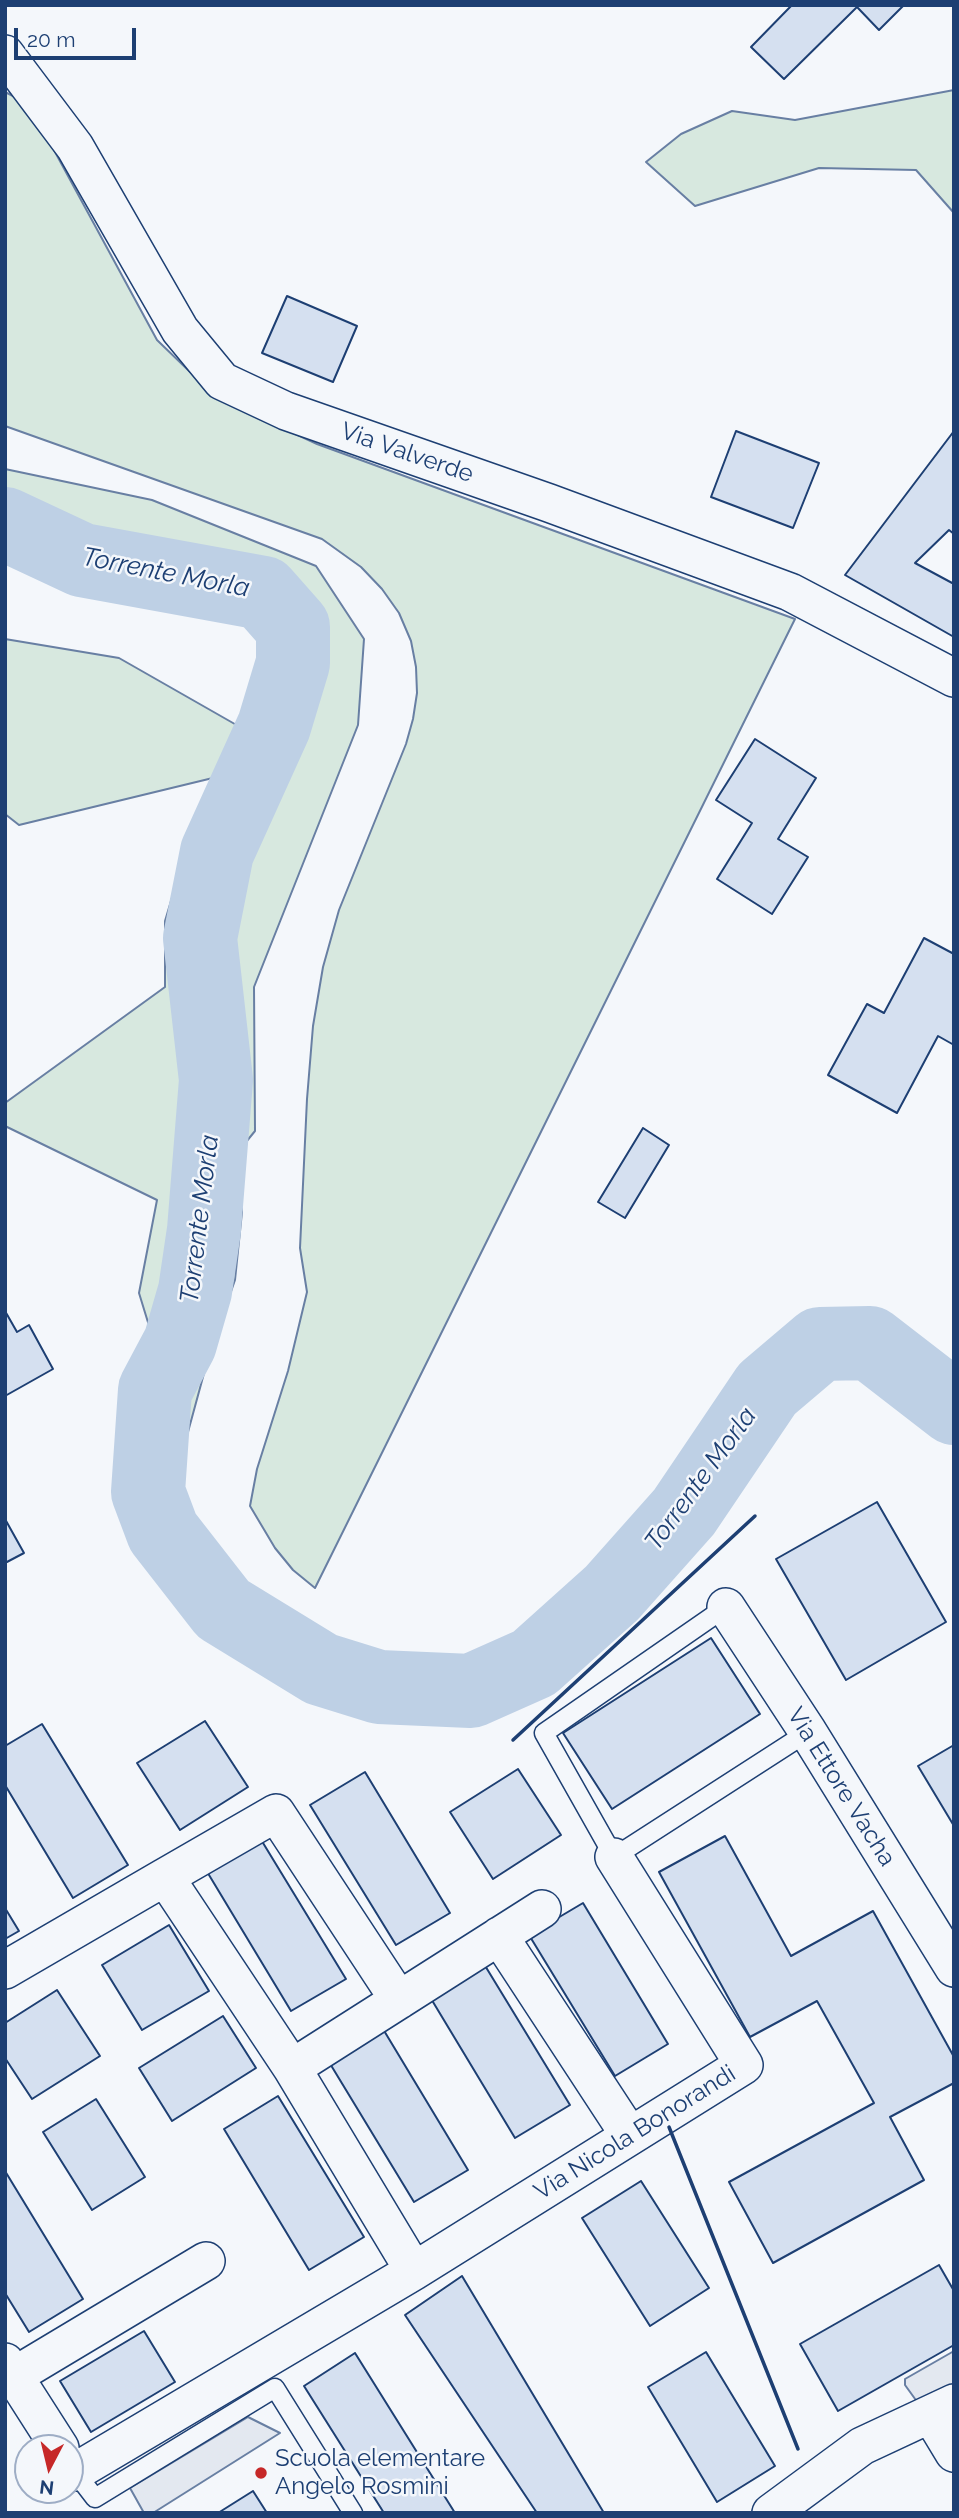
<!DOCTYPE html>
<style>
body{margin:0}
#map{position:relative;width:959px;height:2518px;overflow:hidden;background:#f4f7fb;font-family:Raleway,sans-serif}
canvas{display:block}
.frame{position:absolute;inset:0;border:7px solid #1d3f73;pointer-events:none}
.north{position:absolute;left:14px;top:2434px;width:70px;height:70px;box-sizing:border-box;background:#f4f7fb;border:2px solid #9eadc5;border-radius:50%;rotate:187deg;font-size:19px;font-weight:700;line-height:28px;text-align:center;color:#1d3f73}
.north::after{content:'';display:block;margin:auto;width:24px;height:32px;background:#c62828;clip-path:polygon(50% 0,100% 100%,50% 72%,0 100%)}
.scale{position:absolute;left:14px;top:28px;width:122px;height:32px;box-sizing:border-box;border:4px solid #1d3f73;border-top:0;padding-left:9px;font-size:21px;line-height:24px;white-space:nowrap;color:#1d3f73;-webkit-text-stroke:5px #f4f7fb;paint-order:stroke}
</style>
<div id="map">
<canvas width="959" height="2518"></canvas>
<div class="frame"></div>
<div class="north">N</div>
<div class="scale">20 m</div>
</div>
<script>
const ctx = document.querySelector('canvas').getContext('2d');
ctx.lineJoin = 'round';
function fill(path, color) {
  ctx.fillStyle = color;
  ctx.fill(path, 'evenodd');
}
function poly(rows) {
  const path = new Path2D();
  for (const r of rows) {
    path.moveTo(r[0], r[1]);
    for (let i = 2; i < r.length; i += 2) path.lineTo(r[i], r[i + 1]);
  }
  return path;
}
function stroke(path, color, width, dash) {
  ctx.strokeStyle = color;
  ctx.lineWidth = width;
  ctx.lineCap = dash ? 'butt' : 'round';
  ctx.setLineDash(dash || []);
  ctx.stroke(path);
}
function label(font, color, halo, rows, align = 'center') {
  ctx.font = font + ' Raleway,sans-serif';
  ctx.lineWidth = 5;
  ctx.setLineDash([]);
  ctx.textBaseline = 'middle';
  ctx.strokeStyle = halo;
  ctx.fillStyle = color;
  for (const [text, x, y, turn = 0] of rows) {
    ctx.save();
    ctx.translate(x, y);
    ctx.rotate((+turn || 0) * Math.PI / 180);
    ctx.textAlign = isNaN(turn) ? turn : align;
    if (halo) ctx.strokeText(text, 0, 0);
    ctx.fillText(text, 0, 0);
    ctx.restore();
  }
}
const green = poly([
 [954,90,954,213,916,170,819,168,695,206,646,162,681,134,732,111,795,120,954,90],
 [5,92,29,104,157,340,216,397,317,444,795,619,315,1588,293,1570,275,1548,250,1506,257,1469,288,1371,307,1292,300,1248,307,1099,313,1026,323,967,339,910,406,744,413,719,417,693,416,667,411,641,399,613,382,589,361,567,322,539,5,426,5,92],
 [5,469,152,500,316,566,364,639,358,725,254,987,255,1131,233,1158,242,1212,235,1280,209,1355,185,1443,139,1293,157,1200,5,1126,5,1103,165,987,165,921,189,841,281,749,304,674,308,626,297,606,283,591,263,584,214,576,173,587,104,577,30,547,5,545,5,469],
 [5,639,119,658,240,727,221,776,19,825,5,814,5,639]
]);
fill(green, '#d7e8df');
stroke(green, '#687fa3', 2);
const parking = poly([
 [954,2351,954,2386,918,2403,905,2385,905,2379,954,2351],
 [248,2417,280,2433,153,2513,144,2513,130,2488,248,2417]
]);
fill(parking, '#e3e8f0');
stroke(parking, '#687fa3', 2);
stroke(poly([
 [5,524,82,560,263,593,293,627,293,663,274,726,217,852,200,938,216,1080,204,1230,195,1291,180,1343,155,1390,148,1492,163,1532,223,1609,321,1669,379,1687,471,1691,534,1663,612,1593,684,1512,767,1389,820,1344,870,1343,954,1408]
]), '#bed0e5', 74);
const building = poly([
 [792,5,904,5,879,30,857,7,784,79,751,47,792,5],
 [287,296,357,326,333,382,262,353,287,296],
 [736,431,819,463,793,528,711,497,736,431],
 [954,431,954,534,949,530,915,563,954,584,954,637,845,575,954,431],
 [755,739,816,778,778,839,808,857,772,914,717,879,752,823,716,800,755,739],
 [924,938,954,954,954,1045,938,1036,897,1113,828,1075,867,1004,884,1013,924,938],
 [643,1128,669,1145,625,1218,598,1202,643,1128],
 [5,1311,17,1332,29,1325,53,1369,5,1396,5,1311],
 [877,1502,946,1622,846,1680,776,1559,877,1502],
 [5,1519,24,1553,5,1563,5,1519],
 [711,1638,760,1714,612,1809,563,1733,711,1638],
 [205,1721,248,1787,180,1830,137,1763,205,1721],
 [42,1724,128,1865,73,1898,5,1785,5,1746,42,1724],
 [954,1745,954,1826,918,1766,954,1745],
 [518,1769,561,1835,493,1879,450,1812,518,1769],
 [365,1772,450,1913,396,1945,310,1805,365,1772],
 [725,1836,791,1956,873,1911,954,2057,954,2083,890,2117,924,2180,773,2263,729,2182,874,2103,817,2001,750,2037,659,1872,725,1836],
 [260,1838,346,1979,291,2011,206,1870,260,1838],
 [583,1903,668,2044,615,2076,529,1935,583,1903],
 [5,1908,19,1931,5,1939,5,1908],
 [169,1925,209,1991,142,2030,102,1965,169,1925],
 [484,1964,570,2105,515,2138,430,1997,484,1964],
 [57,1990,100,2056,32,2099,5,2058,5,2023,57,1990],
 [223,2016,256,2068,172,2121,139,2068,223,2016],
 [383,2029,468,2170,414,2202,329,2062,383,2029],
 [278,2096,364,2237,309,2270,224,2129,278,2096],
 [96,2099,145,2177,92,2210,43,2132,96,2099],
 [5,2171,83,2299,29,2332,5,2293,5,2171],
 [641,2181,709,2288,650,2326,582,2218,641,2181],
 [939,2265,954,2291,954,2345,838,2411,800,2344,939,2265],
 [462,2276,604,2513,537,2513,405,2315,462,2276],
 [144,2331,175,2382,91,2432,60,2381,144,2331],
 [706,2352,775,2466,717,2502,648,2387,706,2352],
 [355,2353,455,2513,384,2513,304,2386,355,2353],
 [253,2491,267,2513,218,2513,253,2491]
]);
fill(building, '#d5e0f0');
stroke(building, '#1d3f73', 2);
const lane = poly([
 [726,1607,544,1733,614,1857,808,1732],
 [75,2472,95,2498,275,2388,353,2513]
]);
const street = poly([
 [5,54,75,147,180,330,222,381,286,411,549,503,790,592,954,678],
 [726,1607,808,1732,954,1968],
 [499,1936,630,2136],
 [5,1970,165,1877],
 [399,2000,276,1813,165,1877,292,2068,414,2271],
 [292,2068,542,1909],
 [5,2362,60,2448],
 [14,2376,206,2261],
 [931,2415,954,2453],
 [70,2464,75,2472,414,2271,744,2065,614,1857],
 [771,2513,862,2446,954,2403]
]);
stroke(lane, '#1d3f73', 21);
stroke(street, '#1d3f73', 40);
stroke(lane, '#f4f7fb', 18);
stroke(street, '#f4f7fb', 37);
stroke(poly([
 [513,1740,755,1516],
 [669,2127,798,2449]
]), '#1d3f73', 3.5);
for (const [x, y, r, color] of [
 [261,2473,7,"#c62828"]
]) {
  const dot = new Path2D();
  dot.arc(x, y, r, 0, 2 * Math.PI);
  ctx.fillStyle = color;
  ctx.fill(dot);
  stroke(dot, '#f4f7fb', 2.5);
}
label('24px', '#1d3f73', '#f4f7fb', [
 ["Via Valverde",407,453,19],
 ["Via Ettore Vacha",841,1787,58],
 ["Via Nicola Bonorandi",635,2133,-32]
]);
label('24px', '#1d3f73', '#f4f7fb', [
 ["Scuola elementare",275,2459],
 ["Angelo Rosmini",275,2487]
], 'left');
label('italic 26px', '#1d3f73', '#f4f7fb', [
 ["Torrente Morla",166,573,11],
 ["Torrente Morla",200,1219,-83],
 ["Torrente Morla",701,1479,-54]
]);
</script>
